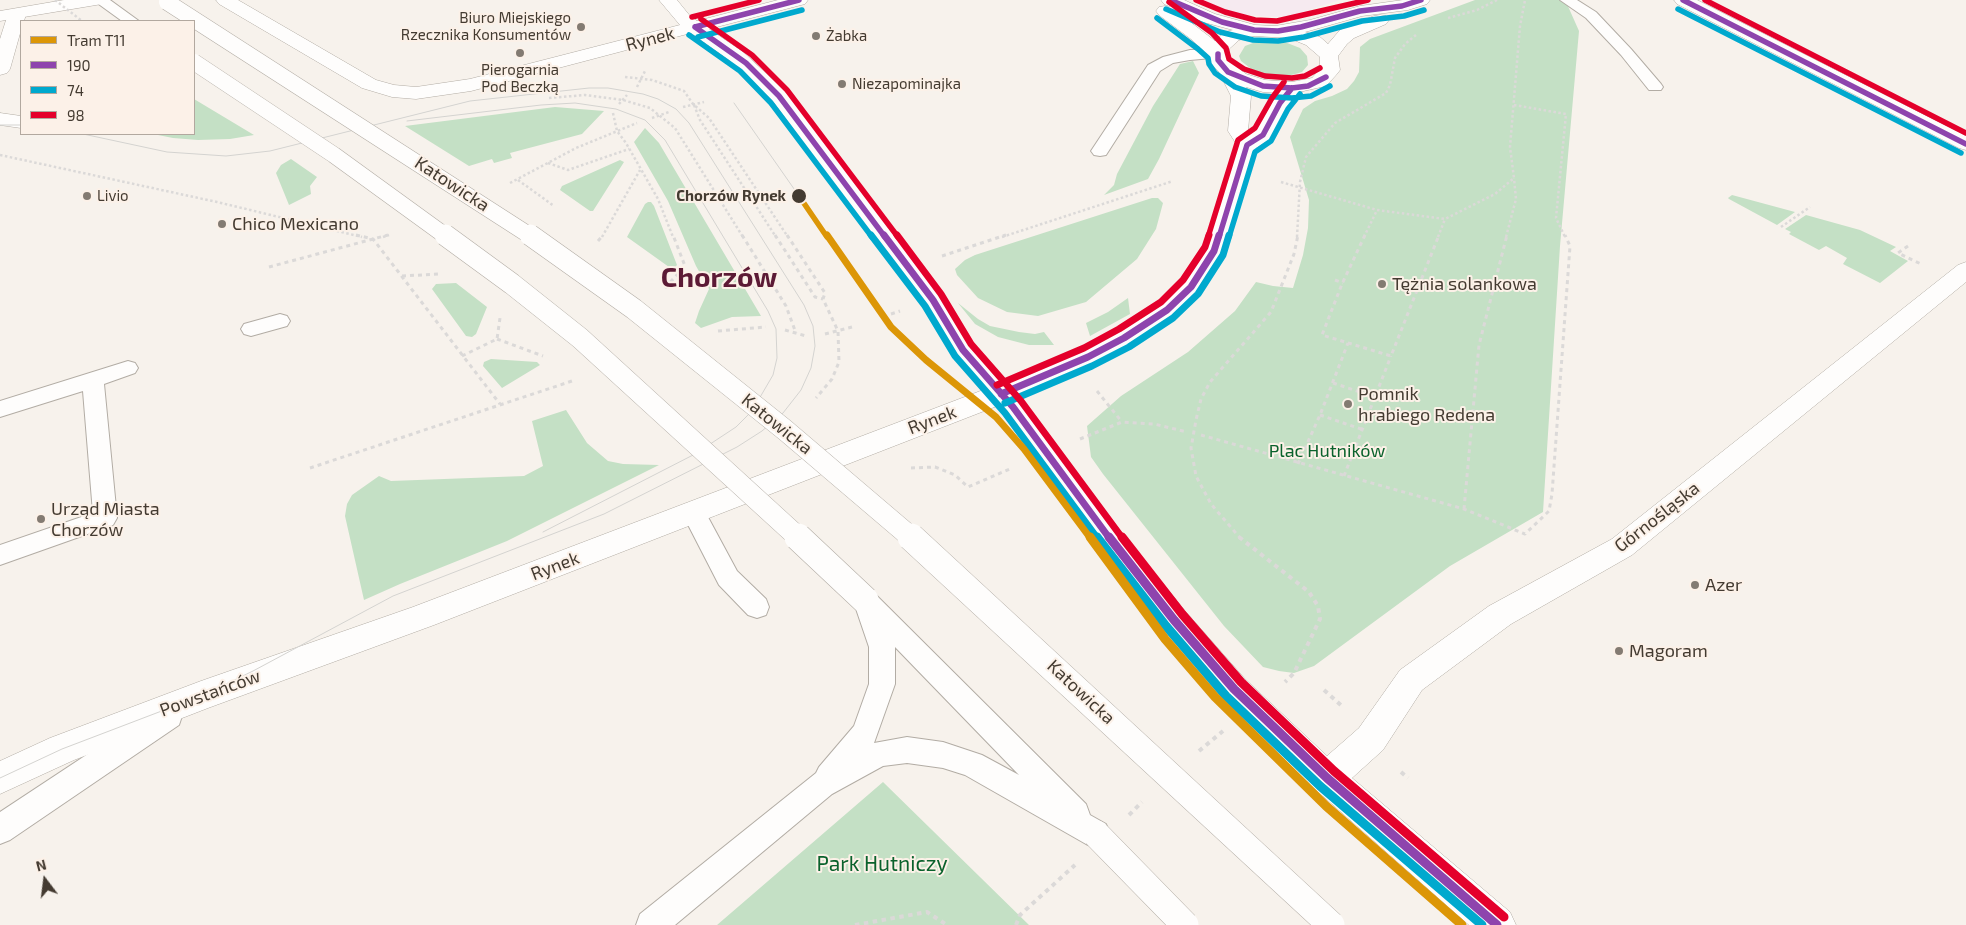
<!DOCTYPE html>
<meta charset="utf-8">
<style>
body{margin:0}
#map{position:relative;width:1966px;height:925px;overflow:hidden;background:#f7f2ec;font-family:"Exo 2",sans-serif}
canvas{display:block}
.legend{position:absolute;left:20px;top:20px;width:175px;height:115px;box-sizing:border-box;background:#fcf1e8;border:1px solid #b2a89f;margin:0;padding:6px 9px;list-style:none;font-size:15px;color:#443b31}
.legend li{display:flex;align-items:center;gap:10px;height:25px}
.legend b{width:25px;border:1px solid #b2a89f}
.north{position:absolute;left:20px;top:855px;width:50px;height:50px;-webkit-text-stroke:4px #fcf1e8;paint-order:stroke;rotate:345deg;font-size:14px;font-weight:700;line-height:20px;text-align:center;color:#443b31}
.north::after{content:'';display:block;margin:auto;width:18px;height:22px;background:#443b31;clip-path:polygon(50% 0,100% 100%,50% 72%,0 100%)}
</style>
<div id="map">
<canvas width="1966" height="925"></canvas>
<ul class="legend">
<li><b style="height:6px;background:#dc9607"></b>Tram T11</li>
<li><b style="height:6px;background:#8e44ad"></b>190</li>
<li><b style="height:6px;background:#00a9ce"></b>74</li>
<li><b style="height:6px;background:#e4002b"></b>98</li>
</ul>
<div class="north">N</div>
</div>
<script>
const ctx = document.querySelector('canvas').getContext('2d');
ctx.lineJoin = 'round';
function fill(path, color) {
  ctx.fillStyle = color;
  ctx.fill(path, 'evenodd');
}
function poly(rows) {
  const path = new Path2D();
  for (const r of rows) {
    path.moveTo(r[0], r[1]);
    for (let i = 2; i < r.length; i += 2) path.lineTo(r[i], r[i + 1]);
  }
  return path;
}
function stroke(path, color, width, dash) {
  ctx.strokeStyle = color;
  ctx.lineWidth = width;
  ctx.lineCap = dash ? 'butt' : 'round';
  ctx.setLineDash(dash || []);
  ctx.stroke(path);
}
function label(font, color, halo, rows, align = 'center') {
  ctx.font = font + ' "Exo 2",sans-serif';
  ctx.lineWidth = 4;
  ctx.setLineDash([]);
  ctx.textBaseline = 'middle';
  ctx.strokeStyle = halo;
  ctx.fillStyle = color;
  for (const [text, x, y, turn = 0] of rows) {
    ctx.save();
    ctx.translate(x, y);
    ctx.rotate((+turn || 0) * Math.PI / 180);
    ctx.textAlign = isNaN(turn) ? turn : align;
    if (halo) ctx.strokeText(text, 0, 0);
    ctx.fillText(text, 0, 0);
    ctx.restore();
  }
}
fill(poly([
 [1199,0,1340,0,1293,15,1277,17,1234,14,1220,10]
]), '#f6eaf0');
fill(poly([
 [1475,0,1560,0,1567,4,1579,31,1560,246,1543,512,1450,566,1314,666,1294,673,1279,671,1263,667,1224,626,1103,474,1091,457,1087,426,1121,396,1188,352,1235,311,1256,282,1273,286,1293,288,1303,255,1308,228,1309,200,1290,137,1303,109,1315,101,1332,96,1347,89,1354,81,1359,72,1360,47,1370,39],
 [1261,40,1282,41,1300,48,1307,56,1308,65,1302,72,1288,76,1272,76,1254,71,1241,61,1239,56,1245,46],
 [1193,61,1199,73,1159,159,1148,179,1104,195,1114,185,1117,174,1153,106,1180,64],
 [194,99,254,135,230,139,198,140,173,138,153,134,194,134],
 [555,107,604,111,582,134,510,153,512,158,494,163,492,159,469,166,405,126],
 [645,128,659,143,761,316,732,317,701,328,695,323,699,311,709,289,696,266,668,201,634,142],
 [291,159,317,177,310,186,311,194,289,205,276,173,281,165],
 [620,160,624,162,593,211,590,211,560,190,562,186],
 [1732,195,1795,212,1777,225,1729,199,1728,198],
 [1152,198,1158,198,1163,203,1156,229,1137,259,1086,302,1038,316,1007,312,978,298,957,275,955,269,965,260,975,255],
 [648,202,651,202,654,206,677,265,674,268,669,267,627,237,645,204],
 [1806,215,1860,230,1896,247,1890,251,1908,261,1880,283,1843,264,1847,258,1826,246,1819,250,1789,234,1791,232,1785,229],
 [456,283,487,307,476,334,472,337,466,336,432,289,436,284],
 [1128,298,1130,314,1090,336,1086,323,1108,312],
 [958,303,978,319,990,326,1019,332,1035,334,1044,332,1054,345,1029,345,998,337,975,324],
 [491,359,537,362,540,365,502,388,483,366,484,362],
 [566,410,587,443,608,461,623,464,659,465,507,541,400,584,364,600,345,516,347,504,352,495,379,476,391,481,524,476,543,466,532,421],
 [883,782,1029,925,717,925]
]), '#c4e0c5');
const service = poly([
 [93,0,110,0,139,21,122,21,93,0],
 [1560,0,1577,0,1596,12,1631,49,1661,84,1663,87,1661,90,1649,90,1621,55,1586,18,1560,0],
 [1218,49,1223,51,1226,54,1223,57,1190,60,1173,63,1160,71,1106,155,1100,156,1094,155,1091,151,1148,65,1163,57,1190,50,1218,49],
 [280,314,287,316,290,321,287,326,251,336,244,334,241,329,244,324,280,314],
 [128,361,135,363,138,368,135,373,104,384,117,518,113,525,0,565,0,545,93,513,83,391,0,417,0,401,128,361],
 [694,504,702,506,737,571,766,599,769,607,766,615,757,618,748,615,719,585,682,513,686,506,694,504],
 [865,589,874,593,1086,804,1090,815,1106,824,1110,834,1106,844,1096,848,1086,844,965,775,943,768,907,763,883,766,832,794,675,925,636,925,640,914,816,773,819,767,854,726,869,684,869,647,853,600,856,593,865,589],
 [895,647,1019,775,982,755,943,742,907,737,874,743,895,684,895,647],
 [169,704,179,707,182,716,179,725,10,840,0,844,0,812,159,707,169,704]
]);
const pedestrian = poly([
 [17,9,23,10,26,14,24,21,21,21,21,30,10,69,7,73,0,75,0,39,8,14,11,10,17,9],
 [0,113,21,116,21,128,0,125,0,113]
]);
const minor = poly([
 [64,0,105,0,102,4,0,21,0,11,64,0],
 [216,0,238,0,376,80,394,85,416,87,470,79,680,25,659,0,677,0,690,16,697,21,778,0,808,0,805,4,709,29,743,52,786,92,942,294,972,344,1006,382,1030,372,1115,332,1158,304,1192,268,1202,251,1237,145,1228,131,1231,96,1219,72,1208,60,1209,56,1191,39,1159,15,1156,11,1159,7,1165,6,1171,7,1164,4,1161,0,1184,0,1215,14,1255,25,1275,26,1310,20,1360,6,1403,0,1430,0,1427,4,1408,10,1362,16,1305,32,1320,37,1328,44,1340,30,1374,16,1380,15,1386,16,1389,20,1386,24,1354,38,1347,44,1338,56,1340,70,1337,74,1326,86,1299,92,1289,105,1270,139,1256,148,1226,251,1209,278,1176,316,1133,344,1048,386,1019,397,1125,537,1185,611,1245,679,1327,756,1359,728,1400,670,1489,606,1612,539,1958,265,1966,262,1966,282,1632,555,1511,624,1422,690,1383,750,1352,778,1510,912,1516,925,1469,925,1315,789,1223,699,1163,629,1105,553,997,406,434,625,208,708,74,760,0,794,0,761,50,738,201,681,413,607,983,390,954,356,924,305,772,100,729,60,691,33,471,91,416,99,392,97,362,88,219,4,216,0],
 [1172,8,1203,22,1233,30,1225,32,1215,41,1172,8],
 [1254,36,1289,38,1306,45,1320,57,1320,69,1312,78,1292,82,1265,80,1246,74,1228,60,1229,49,1239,40,1254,36],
 [1246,87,1263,92,1278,93,1255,131,1250,134,1248,131,1251,96,1246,87],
 [1674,0,1697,0,1966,136,1966,150,1959,148,1677,4,1674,0]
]);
stroke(service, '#b2aca4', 2);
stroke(pedestrian, '#b2aca4', 1);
stroke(minor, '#b2aca4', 1);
stroke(poly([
 [1448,18,1477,10,1497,0],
 [625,77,652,80,684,91,693,104,709,118,788,237],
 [637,87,645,71],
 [549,98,585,95,623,100,650,108,675,128,743,237],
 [619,104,627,95],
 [694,105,700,120,776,237],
 [1514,105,1566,114,1556,218,1565,237],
 [683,107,704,102],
 [613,113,617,131,626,143,658,199,673,237],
 [652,118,669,112],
 [0,155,217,202,362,237],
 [548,163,568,170,629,149],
 [518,180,554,206],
 [1281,182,1377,210,1445,219,1495,194,1514,178,1510,147,1520,26,1525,0],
 [510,183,576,148,637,123],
 [1781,227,1810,207],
 [383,237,389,235],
 [602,237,640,170],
 [1002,237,1173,181],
 [1297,237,1300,182,1306,157,1335,123,1386,93,1390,85,1395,58,1405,44,1416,35],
 [1364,237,1377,210],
 [1438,237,1445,219],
 [1506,237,1516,199,1514,178]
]), '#dbd9d8', 2.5, [2.5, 2.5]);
stroke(poly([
 [356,235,373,239,500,404],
 [742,235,786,306,796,333],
 [775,235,815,297,823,299],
 [787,235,825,293,823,299,838,331,839,362,832,379,816,398],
 [1365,235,1342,284,1322,335,1391,356,1439,235],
 [598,241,603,235],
 [1908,246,1898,253,1921,264],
 [942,256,1006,235],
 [269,267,388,235],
 [402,276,439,274],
 [1335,280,1343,283],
 [665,288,685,266,673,235],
 [891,314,900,311],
 [785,330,806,336],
 [718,331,766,327],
 [825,334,852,327],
 [497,339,543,356],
 [462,356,497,339,500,318],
 [1333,383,1375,397],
 [1097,391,1122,422],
 [1320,415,1361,429],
 [1201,435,1464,509,1525,534,1549,511,1552,494,1570,246,1565,235],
 [1080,439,1122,422,1154,424,1187,432],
 [1298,464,1320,415,1348,343],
 [310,468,575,380],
 [911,468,935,467,955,475,968,487,1012,468],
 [1344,476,1391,356],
 [1464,509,1479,345,1507,235],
 [1241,539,1211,504,1196,476,1191,448,1196,420,1201,399,1210,382,1271,312,1294,254,1298,235]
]), '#dbd9d8', 3, [4, 4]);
stroke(poly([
 [1239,537,1309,592,1318,606,1320,619,1294,673,1285,682],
 [1324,690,1343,707],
 [1199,751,1223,731],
 [1401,772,1408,778],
 [1129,815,1142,802],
 [855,925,927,912,947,925],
 [1016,925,1020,915,1075,865]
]), '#dbd9d8', 4, [4.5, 4.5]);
fill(service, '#fefdfc');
fill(pedestrian, '#fefdfc');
fill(minor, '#fefdfc');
stroke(poly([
 [734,103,799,196],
 [407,121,541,105,575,103,616,109,645,120,665,140,768,311,776,329,777,358,773,375,752,411,736,427,695,454,543,532],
 [0,125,21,125],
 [0,778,62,749,201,696,253,671,393,596,604,514,737,447,762,431,783,413,801,390,811,368,815,346,813,326,804,305,689,123,676,109,658,99,643,94,608,88,589,88,470,101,270,151,226,156,167,152,83,134]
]), '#d4d3d0', 1);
const serviceBridgeFar2 = poly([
 [167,2,532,237],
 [194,62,334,155,447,237]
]);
const serviceBridgeFar1 = poly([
 [445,235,512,284,580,338,800,539],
 [530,235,634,309,785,430,913,539]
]);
const serviceBridge = poly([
 [798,537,865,600],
 [911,537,1331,925],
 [1096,834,1185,925]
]);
stroke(serviceBridgeFar2, '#b2aca4', 17, []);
stroke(serviceBridgeFar1, '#b2aca4', 22, []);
stroke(serviceBridge, '#b2aca4', 28, []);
stroke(poly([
 [55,0,82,21]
]), '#dbd9d8', 2.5, [2.5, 2.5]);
stroke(serviceBridgeFar2, '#fefdfc', 16);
stroke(serviceBridgeFar1, '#fefdfc', 21);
stroke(serviceBridge, '#fefdfc', 27);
stroke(poly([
 [1170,0,1222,22,1254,30,1278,31,1301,27,1360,11,1402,6,1421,0],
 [1683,0,1966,144],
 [695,27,746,63,779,96,885,237],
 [695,27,799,0],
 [1218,54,1218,60,1228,72,1263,86,1292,88,1308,86,1326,77],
 [1219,237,1247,145,1263,135,1280,103,1292,88]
]), '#8e44ad', 5.5);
stroke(poly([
 [884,235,933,300,963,350,1013,407,1110,539],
 [1001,394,1088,357,1124,338,1167,310,1191,287,1214,251,1219,235]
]), '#8e44ad', 7);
stroke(poly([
 [1109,537,1174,620,1234,689,1327,778,1497,925]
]), '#8e44ad', 9);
stroke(poly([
 [1166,9,1220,32,1253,40,1278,41,1304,37,1362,21,1404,16,1424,10],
 [1678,9,1961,153],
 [1157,18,1198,49,1208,58,1209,64,1215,73,1235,87,1261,96,1292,98,1311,96,1330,86],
 [689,35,740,71,771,103,872,237],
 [698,37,802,10],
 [1229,237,1255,152,1271,141,1288,109,1300,94]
]), '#00a9ce', 5.5);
stroke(poly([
 [871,235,925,306,955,356,1005,413,1098,539],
 [1005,403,1092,366,1129,347,1173,318,1198,294,1223,255,1229,235]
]), '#00a9ce', 7);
stroke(poly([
 [1097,537,1166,626,1226,696,1320,786,1482,925]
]), '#00a9ce', 9);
stroke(poly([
 [1196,0,1225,12,1255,20,1277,21,1368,0],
 [1705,0,1966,133],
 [1169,2,1212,33,1226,48,1229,59,1244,69,1265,76,1292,78,1305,76,1320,68],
 [692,17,759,0],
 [701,19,752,55,787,90,898,237],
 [1208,237,1238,140,1255,128,1272,98,1284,82]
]), '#e4002b', 5.5);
stroke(poly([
 [897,235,941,294,971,344,1021,401,1123,539],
 [997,385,1084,348,1119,329,1161,302,1183,280,1205,247,1209,235]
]), '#e4002b', 7);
stroke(poly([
 [1122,537,1182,614,1241,682,1334,771,1504,917]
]), '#e4002b', 9);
stroke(poly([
 [799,196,827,237]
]), '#dc9607', 5.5);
stroke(poly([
 [827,235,891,327,926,360,996,417,1024,449,1091,539]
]), '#dc9607', 7);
stroke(poly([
 [1090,537,1165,639,1215,697,1326,806,1462,925]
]), '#dc9607', 9);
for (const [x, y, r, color] of [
 [581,27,5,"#837b72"],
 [816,36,5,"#837b72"],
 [520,53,5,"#837b72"],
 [842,84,5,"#837b72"],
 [87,196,5,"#837b72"],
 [799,196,8,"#443b31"],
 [222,224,5,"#837b72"],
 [1382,284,5,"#837b72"],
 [1348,404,5,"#837b72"],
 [41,519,5,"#837b72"],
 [1695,585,5,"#837b72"],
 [1619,651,5,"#837b72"]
]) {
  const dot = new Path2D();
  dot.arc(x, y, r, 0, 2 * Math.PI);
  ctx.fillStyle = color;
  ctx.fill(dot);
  stroke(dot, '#fcf1e8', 2);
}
label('15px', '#443b31', '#fcf1e8', [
 ["Biuro Miejskiego",571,18,"right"],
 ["Rzecznika Konsumentów",571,35,"right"],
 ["Żabka",826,36],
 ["Pierogarnia",520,70,"center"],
 ["Pod Beczką",520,87,"center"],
 ["Niezapominajka",852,84],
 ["Livio",97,196]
], 'left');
label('bold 15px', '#443b31', '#fcf1e8', [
 ["Chorzów Rynek",786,196]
], 'right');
label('18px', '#443b31', '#fcf1e8', [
 ["Rynek",650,39,-15],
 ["Katowicka",452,184,33],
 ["Rynek",932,420,-21],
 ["Katowicka",777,424,39],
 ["Górnośląska",1657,517,-38],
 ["Rynek",555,566,-21],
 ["Katowicka",1081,692,43],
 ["Powstańców",210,693,-20]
]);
label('18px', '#443b31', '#fcf1e8', [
 ["Chico Mexicano",232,224],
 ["Tężnia solankowa",1392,284],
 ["Pomnik",1358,394],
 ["hrabiego Redena",1358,415],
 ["Urząd Miasta",51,509],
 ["Chorzów",51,530],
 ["Azer",1705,585],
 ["Magoram",1629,651]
], 'left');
label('18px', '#0a622c', '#fcf1e8', [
 ["Plac Hutników",1327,451]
]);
label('21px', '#0a622c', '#fcf1e8', [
 ["Park Hutniczy",882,864]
]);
label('bold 28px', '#5c1a35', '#fcf1e8', [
 ["Chorzów",719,278]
]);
</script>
